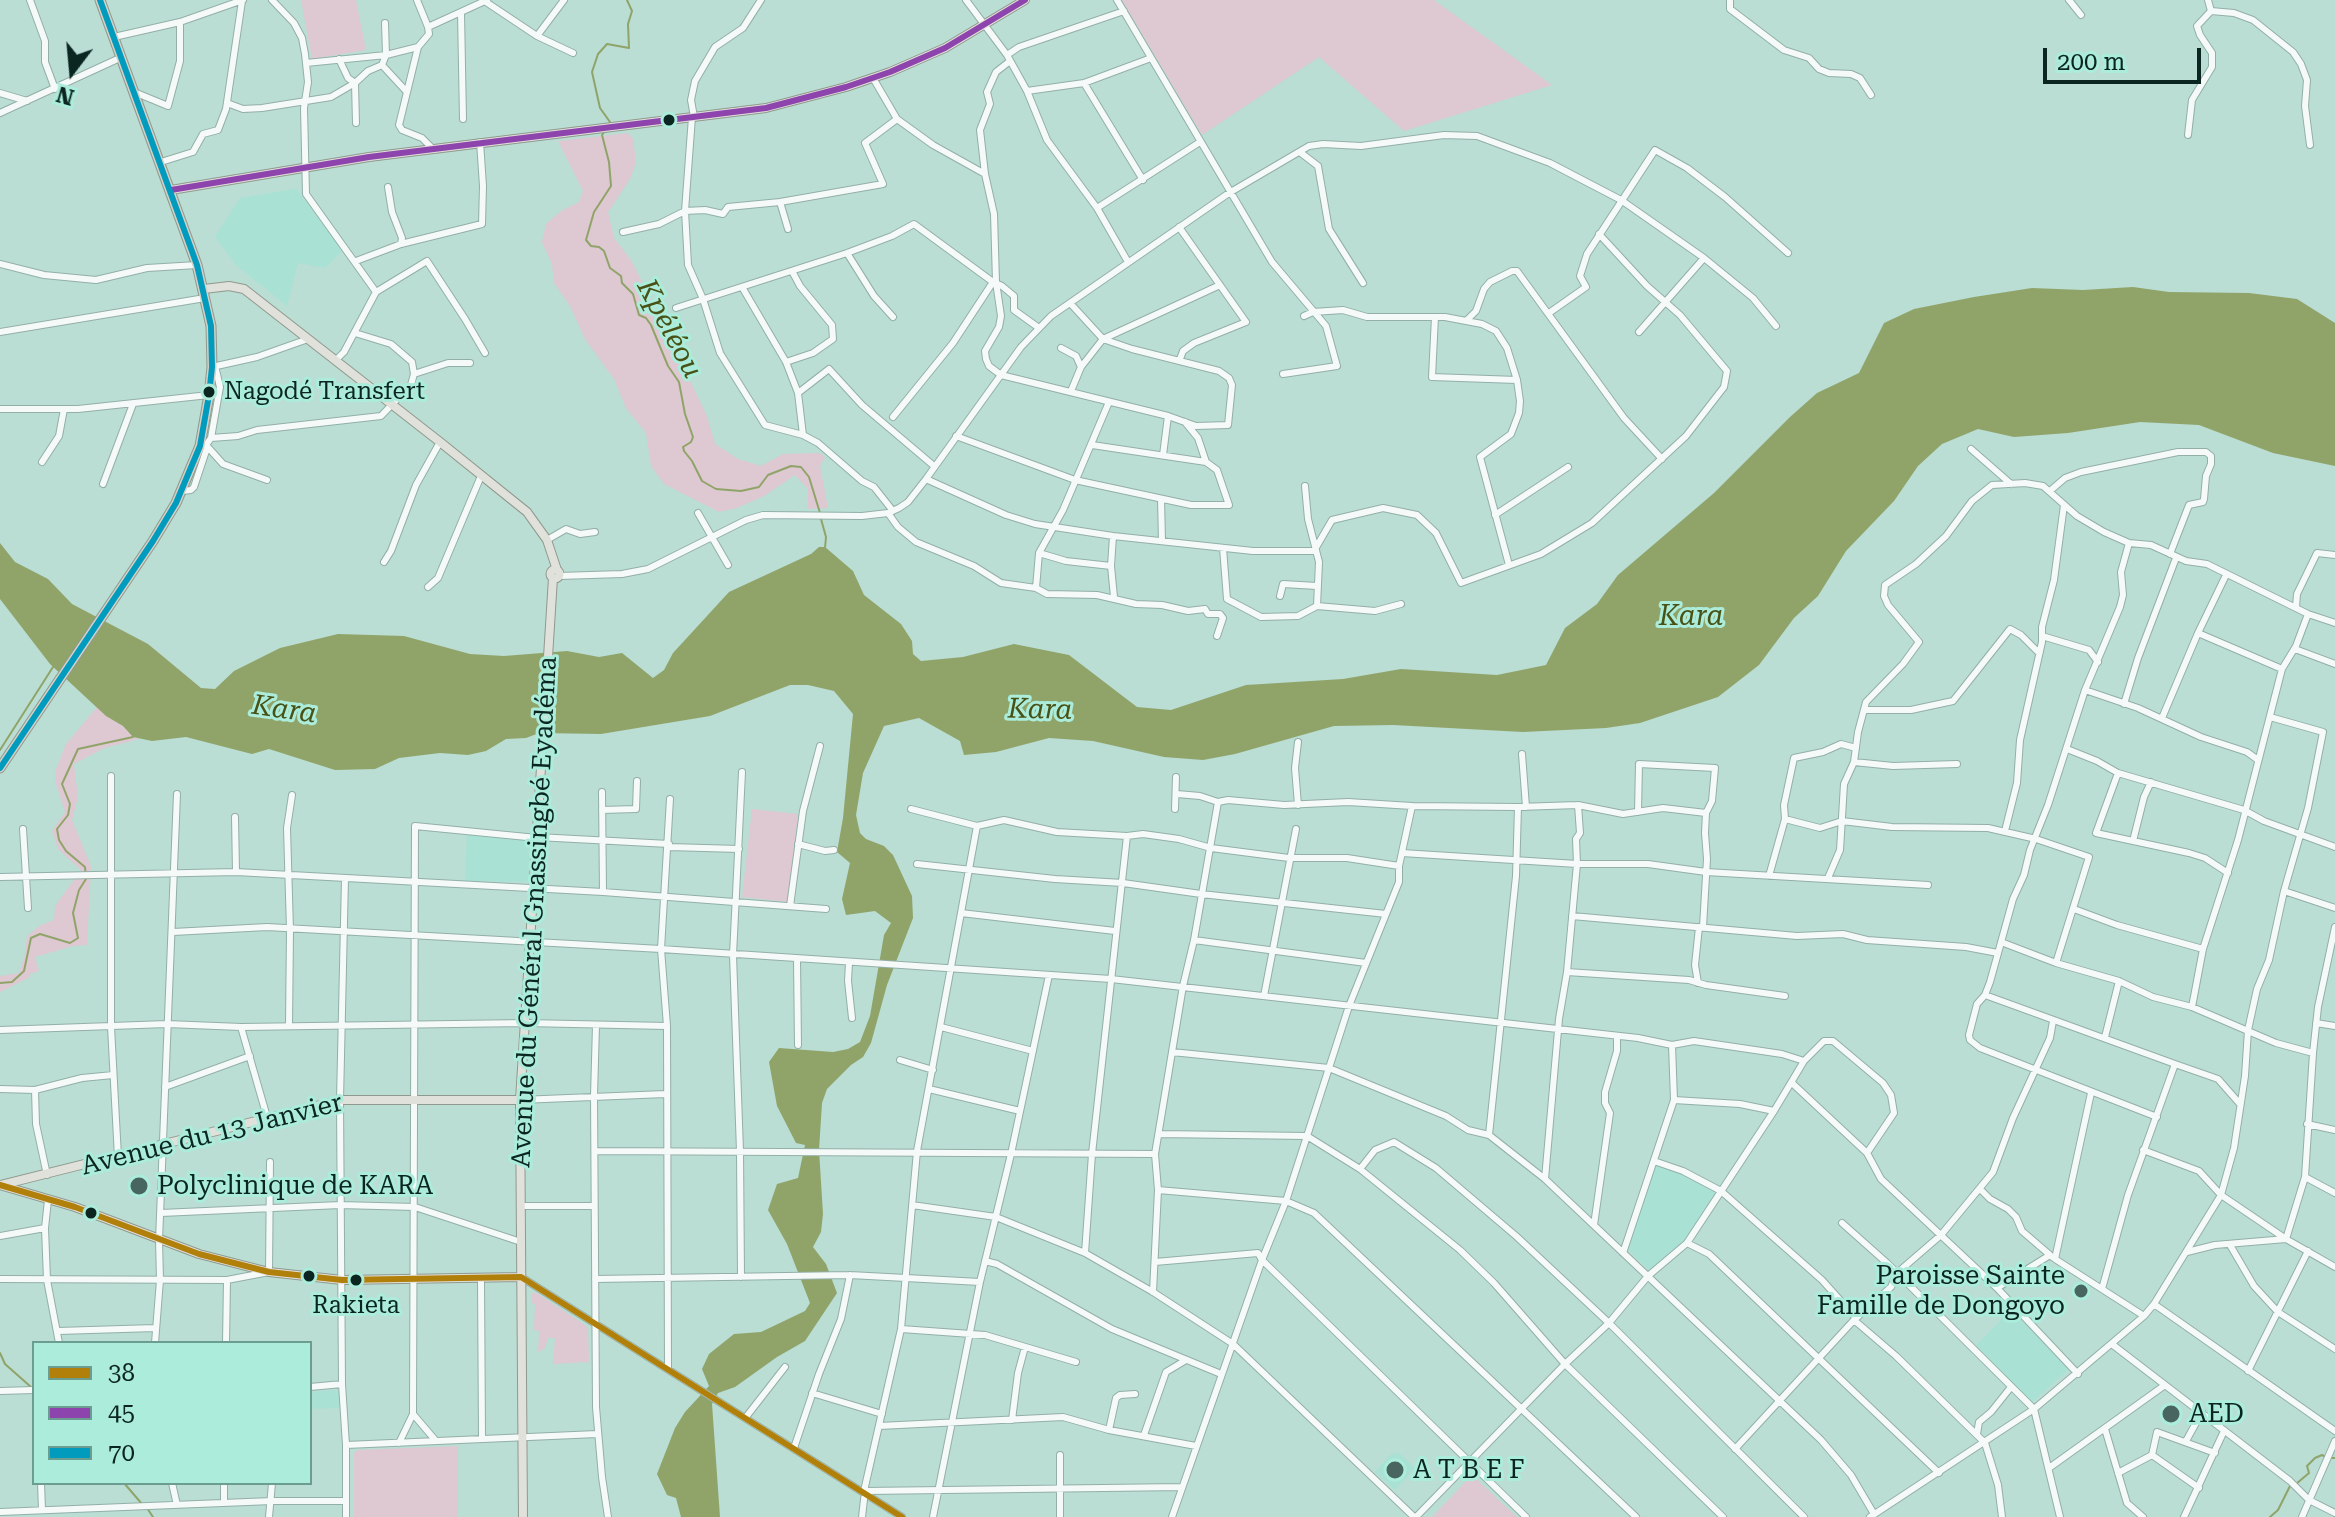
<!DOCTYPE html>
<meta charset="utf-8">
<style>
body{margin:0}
#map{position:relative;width:2335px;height:1517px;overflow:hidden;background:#baddd4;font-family:"Roboto Serif",serif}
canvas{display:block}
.legend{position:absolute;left:32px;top:1341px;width:280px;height:144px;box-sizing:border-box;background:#abecdb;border:2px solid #6b9d90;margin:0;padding:10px 14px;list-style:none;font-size:24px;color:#0b2620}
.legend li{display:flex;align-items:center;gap:16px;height:40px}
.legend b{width:40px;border:2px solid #6b9d90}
.north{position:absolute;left:32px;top:32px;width:80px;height:80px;-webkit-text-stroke:6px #abecdb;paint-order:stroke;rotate:196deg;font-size:22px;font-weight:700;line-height:32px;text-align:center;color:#0b2620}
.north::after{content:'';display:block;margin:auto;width:28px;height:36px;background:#0b2620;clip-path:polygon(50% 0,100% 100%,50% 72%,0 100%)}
.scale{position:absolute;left:2043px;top:48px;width:158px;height:36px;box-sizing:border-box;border:4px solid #0b2620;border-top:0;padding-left:10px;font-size:24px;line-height:28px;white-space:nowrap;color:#0b2620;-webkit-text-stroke:6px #abecdb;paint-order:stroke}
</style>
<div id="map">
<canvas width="2335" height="1517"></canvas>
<ul class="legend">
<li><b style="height:10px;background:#b0800a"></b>38</li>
<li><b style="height:10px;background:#8e44ad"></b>45</li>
<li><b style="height:10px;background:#019cbd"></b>70</li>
</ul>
<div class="north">N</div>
<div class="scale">200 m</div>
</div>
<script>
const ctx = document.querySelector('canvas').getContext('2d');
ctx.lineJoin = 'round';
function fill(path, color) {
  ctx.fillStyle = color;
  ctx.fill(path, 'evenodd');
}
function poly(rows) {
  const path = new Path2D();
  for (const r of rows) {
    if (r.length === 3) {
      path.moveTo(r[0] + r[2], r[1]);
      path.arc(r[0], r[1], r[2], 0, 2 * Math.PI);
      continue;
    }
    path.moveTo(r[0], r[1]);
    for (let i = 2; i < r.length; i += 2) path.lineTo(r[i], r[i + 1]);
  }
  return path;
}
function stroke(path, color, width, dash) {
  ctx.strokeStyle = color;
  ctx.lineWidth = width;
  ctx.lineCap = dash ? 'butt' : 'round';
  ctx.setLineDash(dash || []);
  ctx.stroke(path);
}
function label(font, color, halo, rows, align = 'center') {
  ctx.font = font + ' "Roboto Serif",serif';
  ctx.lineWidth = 6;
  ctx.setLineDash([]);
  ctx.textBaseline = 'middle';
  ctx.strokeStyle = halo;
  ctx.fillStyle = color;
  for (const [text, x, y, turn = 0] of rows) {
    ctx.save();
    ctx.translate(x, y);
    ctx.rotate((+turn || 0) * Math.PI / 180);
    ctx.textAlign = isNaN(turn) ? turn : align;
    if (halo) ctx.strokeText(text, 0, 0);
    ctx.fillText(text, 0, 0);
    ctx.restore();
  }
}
fill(poly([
 [294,189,297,190,341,247,342,251,325,268,298,263,287,306,237,266,215,237,240,198],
 [467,834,530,839,529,879,526,882,465,881],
 [1654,1164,1680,1173,1716,1191,1685,1241,1649,1270,1627,1249],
 [2011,1310,2069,1369,2031,1403,1976,1345],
 [334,1390,339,1392,339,1408,310,1409,310,1392],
 [1398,1452,1415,1468,1395,1490,1375,1472,1392,1453,1395,1455]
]), '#a9e2d4');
fill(poly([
 [301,0,356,0,366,50,312,59],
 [1122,0,1434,0,1552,85,1404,131,1319,57,1202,135],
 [628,133,633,139,636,162,630,179,608,212,614,238,631,260,650,298,707,416,715,444,738,459,761,466,783,454,820,453,825,457,820,466,828,508,808,509,808,489,795,475,764,496,737,508,719,512,664,484,651,466,646,433,626,408,614,379,585,339,570,306,554,283,552,264,542,242,546,224,561,211,579,202,583,191,558,141],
 [97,707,106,716,123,726,133,737,139,739,104,748,74,764,78,797,72,820,91,866,87,945,73,946,35,957,39,971,30,974,30,977,0,992,0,976,19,973,25,954,27,936,41,925,54,920,55,906,81,870,58,849,52,831,65,812,56,784,55,772,66,744],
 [752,809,798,814,788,902,742,897],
 [535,1292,585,1325,588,1328,589,1362,553,1364,555,1338,548,1338,545,1348,538,1352,539,1331,534,1330,535,1304,531,1303,531,1294],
 [458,1446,458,1517,354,1517,354,1453,357,1450],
 [1472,1475,1517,1517,1432,1517]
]), '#dec8d1');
fill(poly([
 [2133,287,2169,292,2249,293,2297,299,2335,323,2335,466,2273,453,2199,425,2140,422,2068,433,2014,437,1978,429,1942,444,1918,466,1894,501,1846,551,1818,596,1794,618,1759,665,1718,697,1640,723,1606,728,1523,732,1393,725,1334,726,1235,754,1203,760,1164,757,1093,741,1049,738,996,752,964,755,960,741,919,718,884,726,863,773,856,815,860,833,866,839,884,846,893,855,912,896,913,918,887,985,871,1043,863,1057,851,1065,827,1089,822,1103,819,1150,823,1214,821,1232,813,1247,826,1264,837,1293,805,1341,777,1357,735,1387,718,1393,712,1404,720,1517,681,1517,676,1498,667,1495,657,1474,675,1428,685,1412,709,1386,702,1369,709,1354,734,1334,761,1332,805,1311,810,1303,787,1244,768,1210,777,1184,798,1178,805,1145,796,1143,777,1106,769,1062,779,1048,833,1052,848,1049,860,1042,870,1016,884,935,891,923,875,911,846,915,842,899,850,863,837,852,843,818,853,714,834,691,808,685,790,685,710,716,601,734,539,733,526,738,506,739,486,751,468,755,440,753,399,758,375,769,335,770,269,749,252,754,186,737,152,741,133,737,123,726,106,716,50,664,0,599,0,543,15,562,48,579,72,604,148,644,201,688,215,689,234,671,280,648,338,634,404,636,470,654,504,656,567,651,599,657,622,653,653,678,664,670,673,653,729,592,811,554,819,547,825,547,853,571,864,595,901,624,912,641,913,654,921,661,963,657,1014,644,1069,655,1137,707,1171,710,1246,685,1343,679,1401,669,1497,675,1546,665,1565,628,1597,604,1618,575,1714,493,1790,417,1817,393,1859,373,1884,323,1914,309,1974,297,2032,288,2083,290]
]), '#90a469');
stroke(poly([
 [608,125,610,122,600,108,592,72,598,54,607,44,629,48,628,24,632,11,627,0],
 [605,131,602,135,609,162,611,186,594,212,586,240,591,246,599,247,604,251,610,268,621,276,622,283,633,294,639,315,646,318,651,325,668,366,679,382,685,414,693,437,691,442,683,447,684,451,692,461,702,481,716,489,741,491,759,487,768,475,791,466,801,467,809,477,820,513],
 [821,519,826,537,825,548],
 [0,750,53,667],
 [0,983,12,982,24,971,31,938,40,934,70,943,78,938,73,913,79,890,86,879,85,867,66,851,59,840,57,829,68,815,70,804,62,784,78,749,133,737],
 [0,1353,5,1364,31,1387],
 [124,1483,142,1504],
 [2296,1484,2309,1473,2307,1466,2315,1458,2322,1455,2328,1458,2335,1458],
 [147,1508,153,1517],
 [2270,1517,2278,1510,2290,1486]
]), '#90a469', 2);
const minor = poly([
 [30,0,45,41,45,62,55,89],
 [272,0,294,23,302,38,305,54,308,82,304,108,306,194,376,292],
 [417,0,428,27],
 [966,0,1007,55,1027,91,1047,140,1097,208,1128,262],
 [1117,0,1272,262,1326,326,1337,366,1283,374],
 [1730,0,1730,9,1784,50,1809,58,1819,69,1829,73,1851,74,1860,78,1871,95],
 [2069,0,2081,15],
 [486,2,537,36,564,0],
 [2211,11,2234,13,2253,20,2293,52,2301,64,2307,80,2305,106,2310,145],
 [461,13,463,119],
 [537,36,573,53],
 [114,37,180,22,243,0],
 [418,47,399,125,402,130,422,138,433,149],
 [1007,55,1019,47,1124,11],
 [339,59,348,78,355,83,356,123],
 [1010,61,996,72,987,92,990,104,980,130,985,174,994,214,996,282,1001,316,999,327,985,351,986,359,989,366,1001,375,1168,416,1163,455],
 [306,63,386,55,418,47,429,34,428,27,487,0],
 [382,65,406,91],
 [873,78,897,119,933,145,985,174],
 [1084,83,1143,180],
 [1027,91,1084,83,1151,58],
 [134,92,168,106,180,61,180,22],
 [0,93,27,101],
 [227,103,243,109,262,108,331,97,355,83,368,71,382,65,386,55,385,23],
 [0,113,122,57],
 [692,117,685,211,688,265,703,299,720,353,765,425,803,435,818,443,862,481,874,487,893,511],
 [694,117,691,100,695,81,715,47,743,28,761,0],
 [2188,135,2192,100,2212,67,2212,53,2200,35,2197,26,2211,11,2208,0],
 [1301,153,1318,166,1329,229,1363,283],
 [161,162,193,152,203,134,218,130,226,109,242,1],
 [388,187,392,212,402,238,401,244],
 [780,202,788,229],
 [1097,208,1200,142],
 [1179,227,1246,322,1194,343,1183,351,1180,359],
 [623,232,659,224,685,211,705,210,723,214,728,207,780,202,883,184,865,143,897,119],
 [847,253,874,296,893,317],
 [356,261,401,244,482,224,483,186,480,142],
 [0,264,44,275,96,280,147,268,197,265],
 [742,287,786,362,798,393,803,435],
 [1070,303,1103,339,1132,349,1219,371,1229,378,1232,385,1228,425,1196,426,1168,416],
 [676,308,847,253,892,236,914,224,993,282,1002,286,1014,296,1014,310,1039,328],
 [1549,313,1586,287,1580,276,1587,254,1655,150,1687,168,1725,197,1788,253],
 [1304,316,1313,312,1343,310,1367,317,1445,317,1482,324,1496,331,1507,348,1517,380,1520,401,1519,413,1511,434,1480,457,1509,565],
 [1435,317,1432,377,1517,380],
 [1467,320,1476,311,1484,289,1490,282,1512,271,1517,271,1624,418,1662,459],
 [0,332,205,298],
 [1639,332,1704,258],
 [355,333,391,344,412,362,414,374],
 [1061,348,1076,356,1081,367],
 [336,360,344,352,376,292,427,261,465,319,485,353],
 [786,362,813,353,833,339,832,325,800,286,792,271],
 [212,367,257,357,308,339],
 [1071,391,1081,367,1103,339,1220,285],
 [798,393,829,369,862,405,934,466],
 [0,409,78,409,209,395],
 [893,417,953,343,993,282],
 [956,436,1075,480,1191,505,1229,505,1217,470,1206,462,1198,438,1185,422],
 [211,438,238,436,257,430,381,416,401,395,409,392,414,374,448,363,470,363],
 [206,445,223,464,267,480],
 [1092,445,1206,462],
 [200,446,206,445,211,438,220,387,215,366],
 [1971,449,2011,484],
 [42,462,59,436,64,409],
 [926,479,1006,515,1035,524,1113,536,1253,551,1314,551,1332,520,1383,508,1417,515,1436,533,1461,583,1541,554,1592,523,1686,436,1724,387,1727,371,1680,315,1647,286,1599,234],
 [103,484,133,404],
 [1305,486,1308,519,1319,562,1317,606,1375,611,1401,604],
 [2051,490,2065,478,2081,472,2178,452,2206,452,2211,456,2211,464,2206,476,2204,499,2203,502,2189,505,2170,554],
 [182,491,191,490,194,487,207,448],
 [1161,499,1162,541],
 [698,513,728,565],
 [888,513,898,527,916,542,974,566,1001,583,1036,588,1047,594,1097,595,1136,604,1162,605,1188,611,1205,609,1208,614,1220,614,1223,618,1217,636],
 [1495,515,1568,467],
 [547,540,566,529,580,534,595,532],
 [2129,543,2121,572,2123,595,2120,607,2085,690,2048,805,2030,850,2024,875,2013,899,1990,982,1985,995,1977,1004,1969,1035,1970,1040,1980,1048,2157,1117],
 [1223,548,1227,599,1261,617,1298,616,1317,606],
 [1039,553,1066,561,1111,566,1114,597],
 [384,562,391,551,416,485,440,442],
 [1111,566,1113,536],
 [559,576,622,574,648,569,746,520,763,515,862,516,888,513,899,508,908,502,926,479,1021,347,1051,316,1229,193,1309,146,1323,144,1361,146,1444,135,1477,136,1550,163,1621,200,1704,258,1753,298,1776,326],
 [428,587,438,578,481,476],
 [1036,588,1039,553,1063,510,1109,402],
 [1280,596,1283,584,1317,586],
 [2296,607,2297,594,2317,553,2335,555],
 [2198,633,2282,669],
 [2042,636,2089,650,2098,662],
 [2295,649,2335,664],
 [2085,690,2138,708,2201,737,2247,752,2258,760],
 [2124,704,2138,658,2176,558],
 [1865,710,1911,710,1953,701,2010,629,2021,635,2039,653],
 [2162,718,2198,633,2226,575],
 [1298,742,1295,768,1298,805],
 [2067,749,2097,761,2118,773,2244,810,2264,821,2335,847],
 [1522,754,1526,807],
 [1854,762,1893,766,1957,764],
 [2118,773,2096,833,2189,853,2205,858,2228,873],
 [111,776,111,1027,118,1157],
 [602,792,603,892],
 [1177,794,1200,796,1218,802,1228,800,1284,805,1348,802,1412,806,1518,807],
 [1578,805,1580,833,1576,839,1577,864,1567,972,1559,1019,1545,1179,1821,1440,1851,1475,1874,1514],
 [911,809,977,826,1004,820,1057,832,1127,836,1143,834,1179,839,1211,848,1289,858,1347,858,1399,866],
 [1175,809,1176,777],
 [602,810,636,809,637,781],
 [1638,812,1639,764,1715,768,1712,801,1706,813,1705,833,1707,859,1703,927],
 [235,817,236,872],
 [1785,819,1820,828,1842,821,1892,827,1988,828,2036,839,2089,857,2056,963],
 [23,829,28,908],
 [2005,831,2017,783,2020,740,2042,642,2042,627,2054,580,2064,505],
 [537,837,669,844],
 [2133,841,2144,797,2151,782],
 [798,844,825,851,834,850],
 [669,847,739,849],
 [1402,853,1577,864,1648,864,1706,872,1928,885],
 [917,864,1055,879,1123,883,1201,894,1386,914],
 [1769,876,1785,819,1784,805,1794,758,1823,752,1841,744,1856,748],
 [0,877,236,872,603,892,826,909],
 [345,878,340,1100,342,1384,346,1445,346,1517],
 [1828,878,1840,850,1844,784,1854,762,1858,732,1866,702,1903,664,1919,642,1888,605,1884,596,1885,585,1916,564,1946,536,1972,501,1992,485,2025,483,2043,486,2077,516,2104,532,2129,543,2151,545,2186,561,2207,564,2308,614,2335,623],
 [2284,891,2335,908],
 [790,906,803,811,820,746],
 [2074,909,2117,925,2203,949],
 [961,913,1115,931],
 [1572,916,1797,936,1843,934,1867,940,1966,947,1998,953],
 [173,932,267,927,661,949,1111,979,1638,1038,1672,1045,1694,1041,1782,1054,1804,1061],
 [1194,940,1366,963],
 [2001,942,2056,963,2119,981,2153,997,2192,1007,2276,1043,2313,1053,2305,1177],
 [797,959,798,1045],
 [849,963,848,981,852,1018],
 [1567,972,1689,980,1706,985,1785,996],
 [1698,983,1695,965,1699,927],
 [1985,995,2175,1064,2128,1195,2102,1289],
 [1264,996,1296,829],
 [2192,1007,2203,949,2238,840,2282,669,2296,646,2308,614],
 [2316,1023,2335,1026],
 [289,1025,290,930,287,828,292,795],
 [596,1025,594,1096,596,1407,602,1477,608,1517],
 [241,1027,267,1117],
 [941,1027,1033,1051],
 [0,1030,167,1024,241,1027,526,1023,667,1026],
 [2105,1037,2119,981],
 [1172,1052,1329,1068,1446,1116,1468,1130,1489,1135,1545,1179],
 [2313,1053,2318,1007,2335,927],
 [900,1060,933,1070],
 [2175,1064,2218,1079,2240,1104],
 [1792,1083,1867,1153,1881,1179,1997,1288,2078,1374],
 [165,1087,250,1056],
 [0,1089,35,1090,82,1078,113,1075],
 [929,1089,1020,1111],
 [35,1090,36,1124,47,1175],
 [2091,1093,2055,1259,2144,1316],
 [520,1100,665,1094],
 [1674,1100,1740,1104,1774,1111,1804,1061,1824,1041,1833,1041,1883,1083,1891,1095,1894,1113,1867,1153],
 [2307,1124,2335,1130],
 [1159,1134,1307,1136,1360,1169,1460,1250,1494,1283,1565,1364,1723,1517],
 [1489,1135,1516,876,1518,807,1578,805,1623,814,1663,808,1706,813],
 [2143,1150,2199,1171,2221,1195,2286,1239,2305,1177,2335,1193],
 [595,1151,1155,1154,1183,986,1194,940,1218,802],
 [1654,1161,1683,1171,1721,1191,1822,1280,1856,1318],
 [1360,1169,1375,1150,1394,1142,1436,1168,1516,1236,1609,1323,1804,1517],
 [1980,1189,1990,1199,2008,1209,2016,1217,2022,1231,2050,1255],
 [1158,1190,1286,1201,1314,1213,1636,1517],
 [48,1200,45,1228,47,1280,59,1343],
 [912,1205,996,1217,1085,1253,1153,1292,1233,1344,1414,1517],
 [521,1206,594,1206],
 [161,1213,340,1205,415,1207,521,1242],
 [1842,1223,1887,1263,2034,1409,2060,1517],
 [1594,1225,1610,1113,1605,1103,1605,1092,1617,1051,1617,1036],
 [0,1236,45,1228],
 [1687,1243,1709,1254,1939,1473],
 [2230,1245,2254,1286,2278,1312,2335,1349],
 [2187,1252,2215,1245,2286,1239,2335,1267],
 [1085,1253,1092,1154,1127,836],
 [1623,1253,1674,1100,1672,1045],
 [985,1261,997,1264,1112,1329,1221,1374],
 [1155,1262,1258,1253,1262,1260,1526,1517],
 [521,1277,902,1517],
 [741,1277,740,1151,733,955,742,772],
 [0,1279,227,1280,269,1272,270,1162],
 [481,1279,482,1438],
 [595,1279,850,1275,980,1282],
 [1997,1288,2050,1255,2052,1257],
 [1153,1292,1158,1190,1155,1154],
 [2154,1304,2335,1431],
 [1854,1320,1896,1356,1985,1443,1998,1485,2002,1517],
 [901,1329,985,1335,1076,1362],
 [58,1331,155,1328],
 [155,1343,160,1280,159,1240,177,794],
 [226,1343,227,1280],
 [2113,1345,2290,1481,2309,1500,2335,1513],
 [668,1368,667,1026,661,949,670,799],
 [2248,1371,2308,1251],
 [310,1387,342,1384],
 [0,1391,34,1390],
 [812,1393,882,1414],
 [413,1414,436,1441],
 [746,1417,785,1367],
 [1012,1420,1018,1373,1025,1347],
 [879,1426,1063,1417,1109,1430,1196,1446],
 [2105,1429,2127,1503,2143,1517],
 [1109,1430,1116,1398,1120,1395,1135,1394],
 [1977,1434,1979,1422,1991,1412,2011,1387],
 [1144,1435,1166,1372,1186,1360],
 [2186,1441,2202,1412],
 [399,1443,413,1414,415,826,537,838],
 [346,1445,597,1434],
 [794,1448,819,1374,841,1319,850,1275],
 [1735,1449,1854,1320,1891,1287,1897,1273,1941,1235,1993,1172,2013,1118,2050,1038,2053,1021],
 [2152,1455,2199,1488],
 [2049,1468,2165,1385],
 [2118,1473,2152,1455,2157,1432,2215,1453],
 [41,1483,42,1510],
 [172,1483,177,1505],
 [864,1491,901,1329,917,1151,977,826],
 [224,1503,224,1483],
 [0,1512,272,1501,346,1501],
 [269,1517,272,1483],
 [862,1517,865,1491,1182,1487],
 [933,1517,980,1282,1011,1154,1049,975],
 [1060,1517,1060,1455],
 [1172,1517,1262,1260,1286,1201,1349,1006,1399,882,1399,866,1412,806],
 [1416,1517,1565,1364,1609,1323,1648,1276,1687,1243,1774,1111],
 [1870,1517,2034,1409,2144,1316,2154,1304,2221,1195,2234,1148,2245,1076,2248,1030,2257,989,2269,960,2284,891,2308,808,2323,732,2270,717],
 [2184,1517,2224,1431],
 [2302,1517,2335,1441]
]);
const major = poly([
 [171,190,369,157,766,108,846,87,890,72,945,48,1025,0],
 [204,289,229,286,244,289,440,442,527,512,547,540,557,570],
 [555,574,4.5],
 [0,1185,75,1207,199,1254,269,1272,342,1280,521,1277],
 [1,1185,340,1100,520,1100],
 [523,1517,520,1100,553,578]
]);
const highway = poly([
 [0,768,153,541,176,503,200,446,209,395,212,367,211,326,197,265,100,0]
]);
stroke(minor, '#93afa8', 8);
stroke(major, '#90998d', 10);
stroke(highway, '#90998d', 11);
stroke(minor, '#f5faf9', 6);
stroke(major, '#e1e1dc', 8);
stroke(highway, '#d4d1c9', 9);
stroke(poly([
 [0,1185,75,1207,199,1254,269,1272,342,1280,521,1277,902,1517]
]), '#b0800a', 6);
stroke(poly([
 [171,190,369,157,766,108,846,87,890,72,945,48,1025,0]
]), '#8e44ad', 6);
stroke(poly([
 [0,768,153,541,176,503,200,446,209,395,212,367,211,326,197,265,100,0]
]), '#019cbd', 6);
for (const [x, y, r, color] of [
 [669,120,7,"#0b2620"],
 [209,392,7,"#0b2620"],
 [139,1186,10,"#48665f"],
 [91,1213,7,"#0b2620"],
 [309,1276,7,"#0b2620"],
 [356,1280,7,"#0b2620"],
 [2081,1291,8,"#48665f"],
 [2171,1414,10,"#48665f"],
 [1395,1470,10,"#48665f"]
]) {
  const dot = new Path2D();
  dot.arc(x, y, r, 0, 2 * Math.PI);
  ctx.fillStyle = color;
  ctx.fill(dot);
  stroke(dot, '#abecdb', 3);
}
label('24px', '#0b2620', '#abecdb', [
 ["Nagodé Transfert",224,392],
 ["Rakieta",356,1306,"center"]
], 'left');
label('26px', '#0b2620', '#abecdb', [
 ["Avenue du Général Gnassingbé Eyadéma",535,912,-87],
 ["Avenue du 13 Janvier",212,1135,-14]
]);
label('26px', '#0b2620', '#abecdb', [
 ["Polyclinique de KARA",157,1186],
 ["Paroisse Sainte",2065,1276,"right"],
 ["Famille de Dongoyo",2065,1306,"right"],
 ["AED",2189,1414],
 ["A T B E F",1413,1470]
], 'left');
label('italic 28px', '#495216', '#abecdb', [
 ["Kpéléou",669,329,62],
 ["Kara",1691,617],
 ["Kara",284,710,8],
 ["Kara",1040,710,1]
]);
</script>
